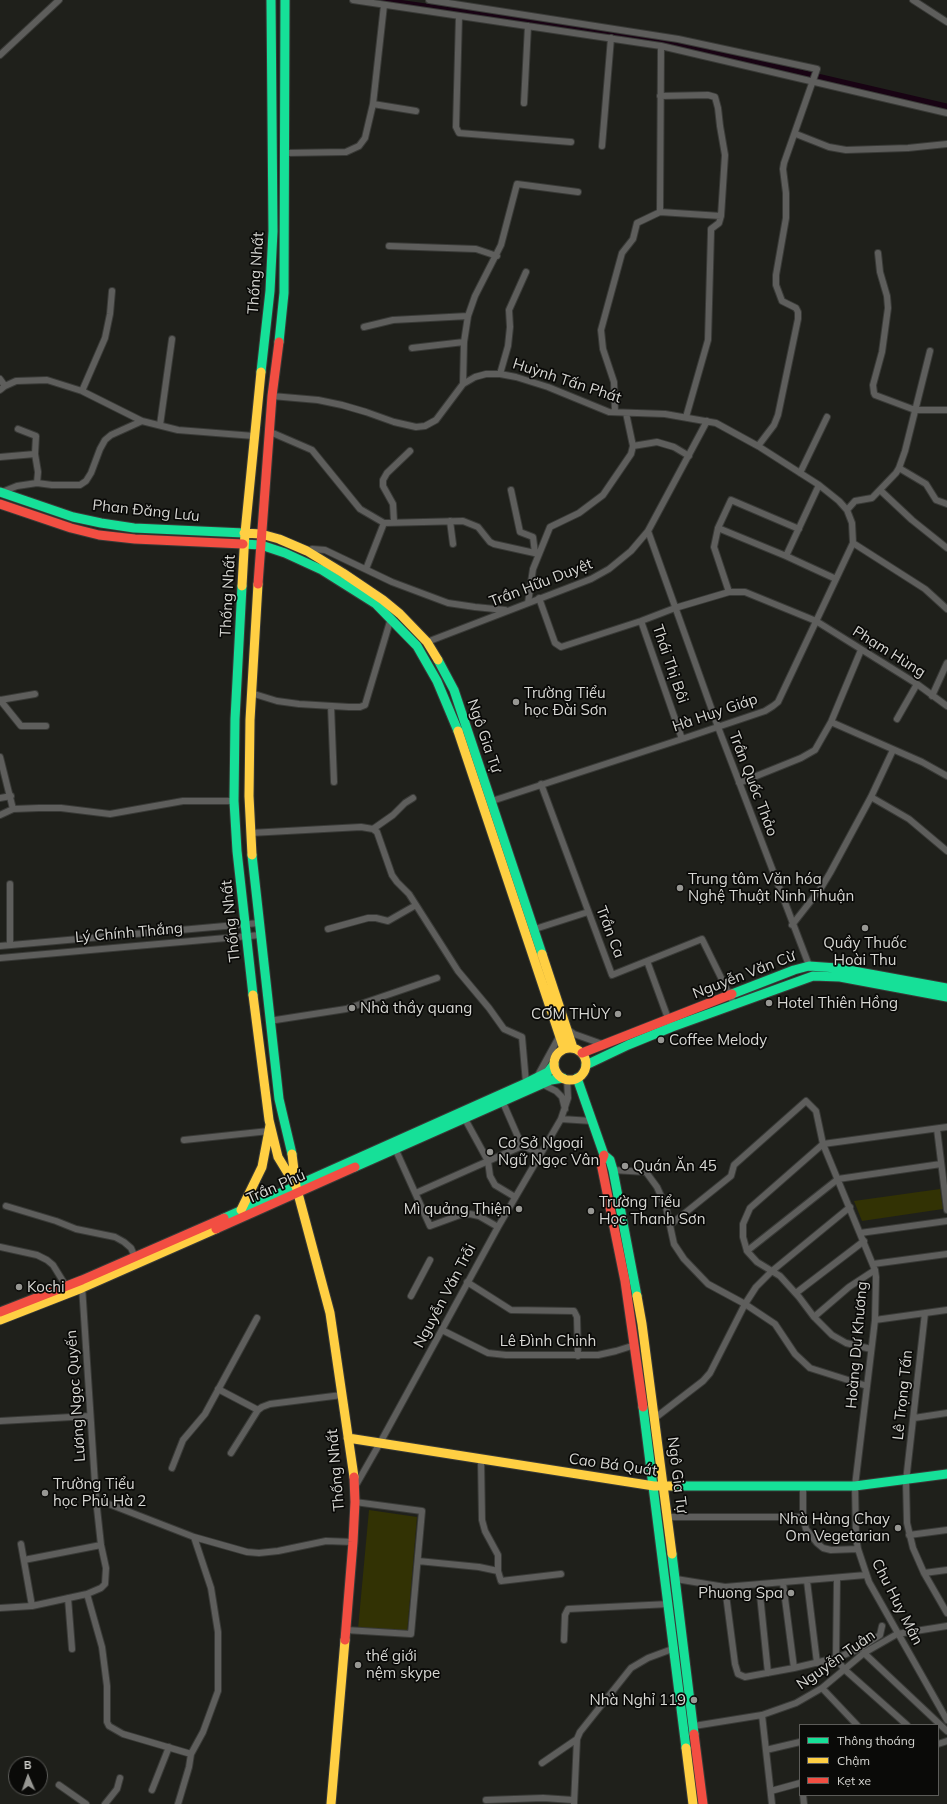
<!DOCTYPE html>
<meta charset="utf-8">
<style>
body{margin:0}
#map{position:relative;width:947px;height:1804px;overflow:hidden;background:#1f201b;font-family:Mulish,sans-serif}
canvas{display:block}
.legend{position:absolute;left:799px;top:1724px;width:140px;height:72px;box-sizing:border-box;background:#0a0a08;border:1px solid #5c5c59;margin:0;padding:5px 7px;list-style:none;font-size:12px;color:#d7d7d3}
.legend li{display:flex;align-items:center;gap:8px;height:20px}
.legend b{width:20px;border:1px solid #5c5c59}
.north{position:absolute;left:8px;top:1756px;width:40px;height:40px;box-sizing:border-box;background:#0a0a08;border:1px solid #5c5c59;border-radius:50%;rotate:358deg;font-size:11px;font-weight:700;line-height:16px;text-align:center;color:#d7d7d3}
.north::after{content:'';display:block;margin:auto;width:14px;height:18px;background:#979793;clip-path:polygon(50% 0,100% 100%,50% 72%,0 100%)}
</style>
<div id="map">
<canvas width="947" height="1804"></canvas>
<ul class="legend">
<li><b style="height:5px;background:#16e098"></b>Thông thoáng</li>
<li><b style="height:5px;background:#ffcf43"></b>Chậm</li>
<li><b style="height:5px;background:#f24e42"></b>Kẹt xe</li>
</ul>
<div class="north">B</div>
</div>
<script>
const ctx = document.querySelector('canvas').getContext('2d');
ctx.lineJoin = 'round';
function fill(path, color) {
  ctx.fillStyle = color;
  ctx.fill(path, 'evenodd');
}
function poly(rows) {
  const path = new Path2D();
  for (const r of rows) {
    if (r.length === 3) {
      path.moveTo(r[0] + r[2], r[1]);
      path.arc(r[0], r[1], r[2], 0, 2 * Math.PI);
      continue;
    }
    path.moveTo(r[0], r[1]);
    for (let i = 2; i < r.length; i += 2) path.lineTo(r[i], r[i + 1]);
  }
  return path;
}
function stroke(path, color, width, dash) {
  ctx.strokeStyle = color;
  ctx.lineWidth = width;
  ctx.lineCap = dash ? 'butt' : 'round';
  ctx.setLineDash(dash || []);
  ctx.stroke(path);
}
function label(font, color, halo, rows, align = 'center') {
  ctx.font = font + ' Mulish,sans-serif';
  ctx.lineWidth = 3.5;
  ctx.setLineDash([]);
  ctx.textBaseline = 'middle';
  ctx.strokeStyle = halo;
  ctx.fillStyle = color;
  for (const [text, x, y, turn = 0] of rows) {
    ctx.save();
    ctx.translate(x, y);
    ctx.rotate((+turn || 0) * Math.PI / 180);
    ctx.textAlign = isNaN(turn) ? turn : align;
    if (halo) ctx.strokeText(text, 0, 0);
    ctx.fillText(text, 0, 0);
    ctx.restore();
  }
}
fill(poly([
 [940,1189,943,1209,862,1221,854,1201],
 [369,1510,417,1517,407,1633,358,1629]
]), '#323204');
stroke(poly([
 [377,0,662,41,947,107]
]), '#180313', 7);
const street = poly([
 [353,0,661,46,947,113],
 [429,0,678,39,817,69,784,163,783,169,786,193,786,218,776,275,776,285,782,301,796,308,798,312,798,319,778,415,774,425,758,446],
 [913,0,947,22],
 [459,16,456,127,459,133,571,142],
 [0,55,59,0],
 [660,96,708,95,715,97,718,108,720,126,725,155,721,216,719,223,711,229,711,232,708,340,686,417],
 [524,103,528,26],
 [373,104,416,111],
 [796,134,829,147,846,150,908,148,947,144],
 [602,146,611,38],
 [285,153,346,152,359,146,365,138,373,104,384,5],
 [660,212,721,216],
 [389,246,476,249,497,256],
 [878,253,880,272,887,296,888,308,882,352,873,385,874,393,875,395,915,410,947,410],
 [364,327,393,320,468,316],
 [412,348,464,342],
 [500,374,508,346,510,327,509,310,526,272],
 [0,379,5,386],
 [463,384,464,342,468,316,475,296,501,245,517,184,578,192],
 [0,390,5,386,16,381,47,380,82,391,142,421,178,430,254,436],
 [82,391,105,338,110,314,112,291],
 [272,396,318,400,342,405,366,412,394,422,416,427,425,426,436,420,463,384,475,377,486,374,500,374,516,377,548,387,609,412,665,414,716,423,758,446,819,485,839,501,847,510,852,523,853,543,778,702,773,706,765,711,682,739,492,801],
 [615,412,614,382,603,349,601,330,622,253,633,239,637,223,660,212,661,46],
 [160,425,172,339],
 [18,429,36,436,35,454,38,472,37,483],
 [268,431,312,450,360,509,384,523,463,521,478,527,490,542,494,544,539,554],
 [633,446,657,442,674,447,689,456],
 [0,457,35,454],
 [899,468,926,484,936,500,947,504],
 [800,473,827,417],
 [511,490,520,532,533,537,535,553],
 [880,490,912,520,947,548],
 [2,492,17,486,37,483,52,485,80,485,86,481,91,473,100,449,105,440,111,435,142,421],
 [847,510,855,501,872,498,896,473,899,468,905,451,930,351],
 [450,521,453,544],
 [394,522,393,504,383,486,383,480,387,473,410,451],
 [718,528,786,556,836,579],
 [648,531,718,727,810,968],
 [853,543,925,589,947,609],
 [307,551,312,549,325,550,392,582,448,603,475,607,505,610],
 [786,556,819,485],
 [366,569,384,523],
 [729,592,714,547,718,528,731,500,799,529],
 [539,598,555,643,561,647,641,621,675,608,729,592,745,592,816,621,917,684,947,706],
 [528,603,533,569,550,527,579,513,603,495,631,454,633,446,626,413],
 [641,621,682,739],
 [427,642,591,579,609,569,631,551,648,531,707,421],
 [251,693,277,701,299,704,349,707,360,707,365,705,391,618],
 [932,696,947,663],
 [0,700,21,726,46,726],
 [0,700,35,694],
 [331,706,334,782],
 [897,719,917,684],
 [831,722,922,762,947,776],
 [0,757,13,809],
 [739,783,801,758,815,750,831,722,861,650],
 [541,784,612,975,702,939,734,1004],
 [871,797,909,819,947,851],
 [0,798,11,796],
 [0,815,13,809,39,808,61,808,110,814,183,801,234,801],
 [373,829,393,815,405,803,413,798],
 [250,833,361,827,373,829,377,832,392,875,397,882,409,894,458,971,489,1008,504,1029,522,1037,526,1083],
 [792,925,821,888,830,873,871,797,893,750],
 [328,929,368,918,376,918,388,921,416,905],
 [535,929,588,912],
 [10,945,10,884],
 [0,946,259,923],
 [0,958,260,935],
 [647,961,669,1021],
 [269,1021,346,1009,437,978],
 [567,1029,574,1034,602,1044],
 [537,1077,560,1035],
 [542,1084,556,1091,562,1097,565,1109],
 [501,1098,522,1146],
 [465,1119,488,1161,490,1176,495,1185,515,1197],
 [561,1119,592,1121],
 [937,1129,947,1210],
 [184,1140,269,1131],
 [394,1146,430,1226,460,1215,470,1214,479,1216,498,1227],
 [613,1170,646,1172,657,1187,666,1207,674,1244,684,1259,708,1284,745,1304,775,1324,795,1354,810,1368,867,1386],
 [416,1193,522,1146,540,1153],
 [6,1206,56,1221,76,1229,115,1237,124,1242,131,1248,135,1257],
 [670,1225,731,1176,734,1165,806,1101,816,1111,823,1144,875,1270,876,1277,875,1320,855,1486,856,1538,858,1549,869,1582,947,1720],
 [860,1233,947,1221],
 [0,1247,37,1255,47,1260,53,1265,66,1286],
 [747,1251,838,1179,941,1164],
 [873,1264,947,1254],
 [467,1282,511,1310,574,1311,577,1317,578,1356],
 [796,1293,864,1241],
 [411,1296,430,1260],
 [925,1313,906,1481,907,1523,913,1548,924,1573,947,1613],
 [814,1317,849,1287,875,1270],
 [875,1320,947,1310],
 [442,1330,488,1353,506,1355,598,1355,616,1351,635,1345],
 [871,1349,846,1343,832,1335,814,1317,799,1297,780,1276,757,1262,747,1251,743,1237,743,1224,750,1208,823,1144,947,1127],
 [218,1389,258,1410],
 [655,1418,703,1381,710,1373,745,1304,756,1287,772,1271,850,1207],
 [914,1418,947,1413],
 [0,1421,90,1416],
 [231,1453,258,1410,262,1407,270,1404,342,1395],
 [481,1459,482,1520,485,1531,498,1555,498,1571,501,1581,561,1574],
 [172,1468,183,1440,205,1414,257,1318],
 [356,1485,380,1443,498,1227,561,1119,568,1098,567,1080],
 [803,1487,803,1517,806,1529,817,1543,823,1548,831,1550,858,1549],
 [96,1499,194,1537,247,1552,259,1553,278,1551,326,1541,353,1542],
 [668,1517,803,1517],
 [909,1535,947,1530],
 [21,1544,32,1606],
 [24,1560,101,1545],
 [418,1561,479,1567,498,1571],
 [924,1573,947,1570],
 [676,1579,725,1587,866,1575],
 [807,1581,817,1663],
 [783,1583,794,1668],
 [759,1585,768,1673],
 [725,1587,735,1664,738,1674,745,1677,794,1668,836,1658,859,1649,880,1635,882,1626],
 [87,1594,102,1647,107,1686,107,1722,109,1726,123,1734,191,1754],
 [68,1598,72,1649],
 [0,1608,32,1606,87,1594,101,1588,105,1584,106,1568,101,1545,96,1499,82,1286],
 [346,1630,411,1634,422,1511,355,1502],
 [564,1640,565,1615,568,1609,669,1604],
 [864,1653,947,1731],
 [836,1658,844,1669,907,1725],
 [836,1658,837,1579],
 [822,1688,857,1725],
 [762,1715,772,1804],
 [694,1726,762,1715,796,1703,822,1688,864,1653,897,1634,947,1626],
 [938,1744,947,1741],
 [766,1750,800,1742],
 [542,1763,577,1739],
 [59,1785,86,1804],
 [152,1790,169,1747],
 [771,1791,800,1783],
 [803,1795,804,1804],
 [486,1800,543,1798,573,1800],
 [105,1804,117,1789,120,1778],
 [178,1804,189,1767,191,1754,203,1732,218,1691,218,1632,211,1588,194,1537],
 [574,1804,577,1739,580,1732,631,1668,648,1658,675,1648]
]);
const fast = poly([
 [279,342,284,293,285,0],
 [261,372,270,291,273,231,271,0],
 [0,492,73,517,101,523,134,528,244,533],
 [243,544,261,545,285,553,322,570,376,604,417,646,437,681,458,731],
 [242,586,235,719,234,801,237,851,253,995],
 [438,660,454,690,542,954],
 [252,855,279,1099,292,1154],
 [732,994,794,970,809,966,837,968,947,988],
 [586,1065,628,1045,672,1027,813,976,840,977,947,997],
 [577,1078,604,1155,610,1160,613,1170,637,1296],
 [355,1167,551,1080,563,1078],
 [224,1218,526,1083,548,1072,554,1064],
 [643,1407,686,1748],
 [673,1486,855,1486,947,1474],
 [672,1554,694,1734]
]);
const slow = poly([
 [244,533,261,534,279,539,307,551,343,573,383,600,400,614,427,642,438,660],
 [242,586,245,533,261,372],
 [458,731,564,1049],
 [252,855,249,796,250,720,258,584],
 [542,954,573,1048],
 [253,995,269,1120,278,1157,295,1185],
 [570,1064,16],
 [292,1154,296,1186,330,1313,354,1477],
 [241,1210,262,1167,270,1125],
 [637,1296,642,1324,672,1554],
 [0,1320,82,1288,216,1229],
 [348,1438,654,1486,673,1486],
 [686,1748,693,1804],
 [331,1804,345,1640]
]);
const jam = poly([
 [0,504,71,528,99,535,135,539,243,544],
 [258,584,272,396,279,342],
 [582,1053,732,994],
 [604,1155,601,1163,625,1281,643,1407],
 [216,1229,355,1167],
 [0,1312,82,1280,224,1218],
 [345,1640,353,1542,355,1502,354,1477],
 [694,1734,703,1804]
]);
stroke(street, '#393a37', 8);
stroke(fast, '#393a37', 11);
stroke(slow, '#393a37', 11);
stroke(jam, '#393a37', 11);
stroke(street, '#5e5e5c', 6);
stroke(fast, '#16e098', 9);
stroke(slow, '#ffcf43', 9);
stroke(jam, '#f24e42', 9);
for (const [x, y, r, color] of [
 [516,702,4,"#979793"],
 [680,888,4,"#979793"],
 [865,928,4,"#979793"],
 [769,1003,4,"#979793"],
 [352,1008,4,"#979793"],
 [618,1014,4,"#979793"],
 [661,1040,4,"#979793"],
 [490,1152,4,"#979793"],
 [625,1166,4,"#979793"],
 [519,1209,4,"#979793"],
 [591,1211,4,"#979793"],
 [19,1287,4,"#979793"],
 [45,1493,4,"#979793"],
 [898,1528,4,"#979793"],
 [791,1593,4,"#979793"],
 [358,1665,4,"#979793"],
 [694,1700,4,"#979793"]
]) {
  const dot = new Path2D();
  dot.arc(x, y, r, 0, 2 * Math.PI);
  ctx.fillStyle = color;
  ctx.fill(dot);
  stroke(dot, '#0a0a08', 1.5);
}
label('15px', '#d7d7d3', '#0a0a08', [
 ["Thống Nhất",256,273,-86],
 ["Huỳnh Tấn Phát",567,381,18],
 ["Phan Đăng Lưu",146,511,6],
 ["Trần Hữu Duyệt",541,583,-21],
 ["Thống Nhất",228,596,-87],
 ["Phạm Hùng",889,652,32],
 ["Thái Thị Bôi",670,664,71],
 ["Hà Huy Giáp",715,713,-19],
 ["Ngô Gia Tự",484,736,71],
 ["Trần Quốc Thảo",753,784,69],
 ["Thống Nhất",231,921,-96],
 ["Trần Ca",610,932,69],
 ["Lý Chính Thắng",129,933,-5],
 ["Nguyễn Văn Cừ",744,975,-21],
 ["Trần Phú",276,1187,-24],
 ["Nguyễn Văn Trỗi",445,1296,-62],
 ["Lê Đình Chinh",548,1341],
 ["Hoàng Dư Khương",857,1345,-85],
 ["Lê Trọng Tấn",903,1395,-84],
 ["Lương Ngọc Quyến",76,1396,-94],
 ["Cao Bá Quát",613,1465,8],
 ["Thống Nhất",336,1470,-95],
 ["Ngô Gia Tự",677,1475,83],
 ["Chu Huy Mân",897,1602,63],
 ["Nguyễn Tuân",836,1660,-35]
]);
label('15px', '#d7d7d3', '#0a0a08', [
 ["Trường Tiểu",524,693],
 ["học Đài Sơn",524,710],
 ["Trung tâm Văn hóa",688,879],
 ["Nghệ Thuật Ninh Thuận",688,896],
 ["Quầy Thuốc",865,943,"center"],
 ["Hoài Thu",865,960,"center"],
 ["Hotel Thiên Hồng",777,1003],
 ["Nhà thầy quang",360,1008],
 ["CƠM THÙY",610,1014,"right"],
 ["Coffee Melody",669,1040],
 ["Cơ Sở Ngoại",498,1143],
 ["Ngữ Ngọc Vân",498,1160],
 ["Quán Ăn 45",633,1166],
 ["Trường Tiểu",599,1202],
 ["Học Thanh Sơn",599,1219],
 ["Mì quảng Thiện",511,1209,"right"],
 ["Kochi",27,1287],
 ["Trường Tiểu",53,1484],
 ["học Phủ Hà 2",53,1501],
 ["Nhà Hàng Chay",890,1519,"right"],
 ["Om Vegetarian",890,1536,"right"],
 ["Phuong Spa",783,1593,"right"],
 ["thế giới",366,1656],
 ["nệm skype",366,1673],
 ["Nhà Nghỉ 119",686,1700,"right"]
], 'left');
</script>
